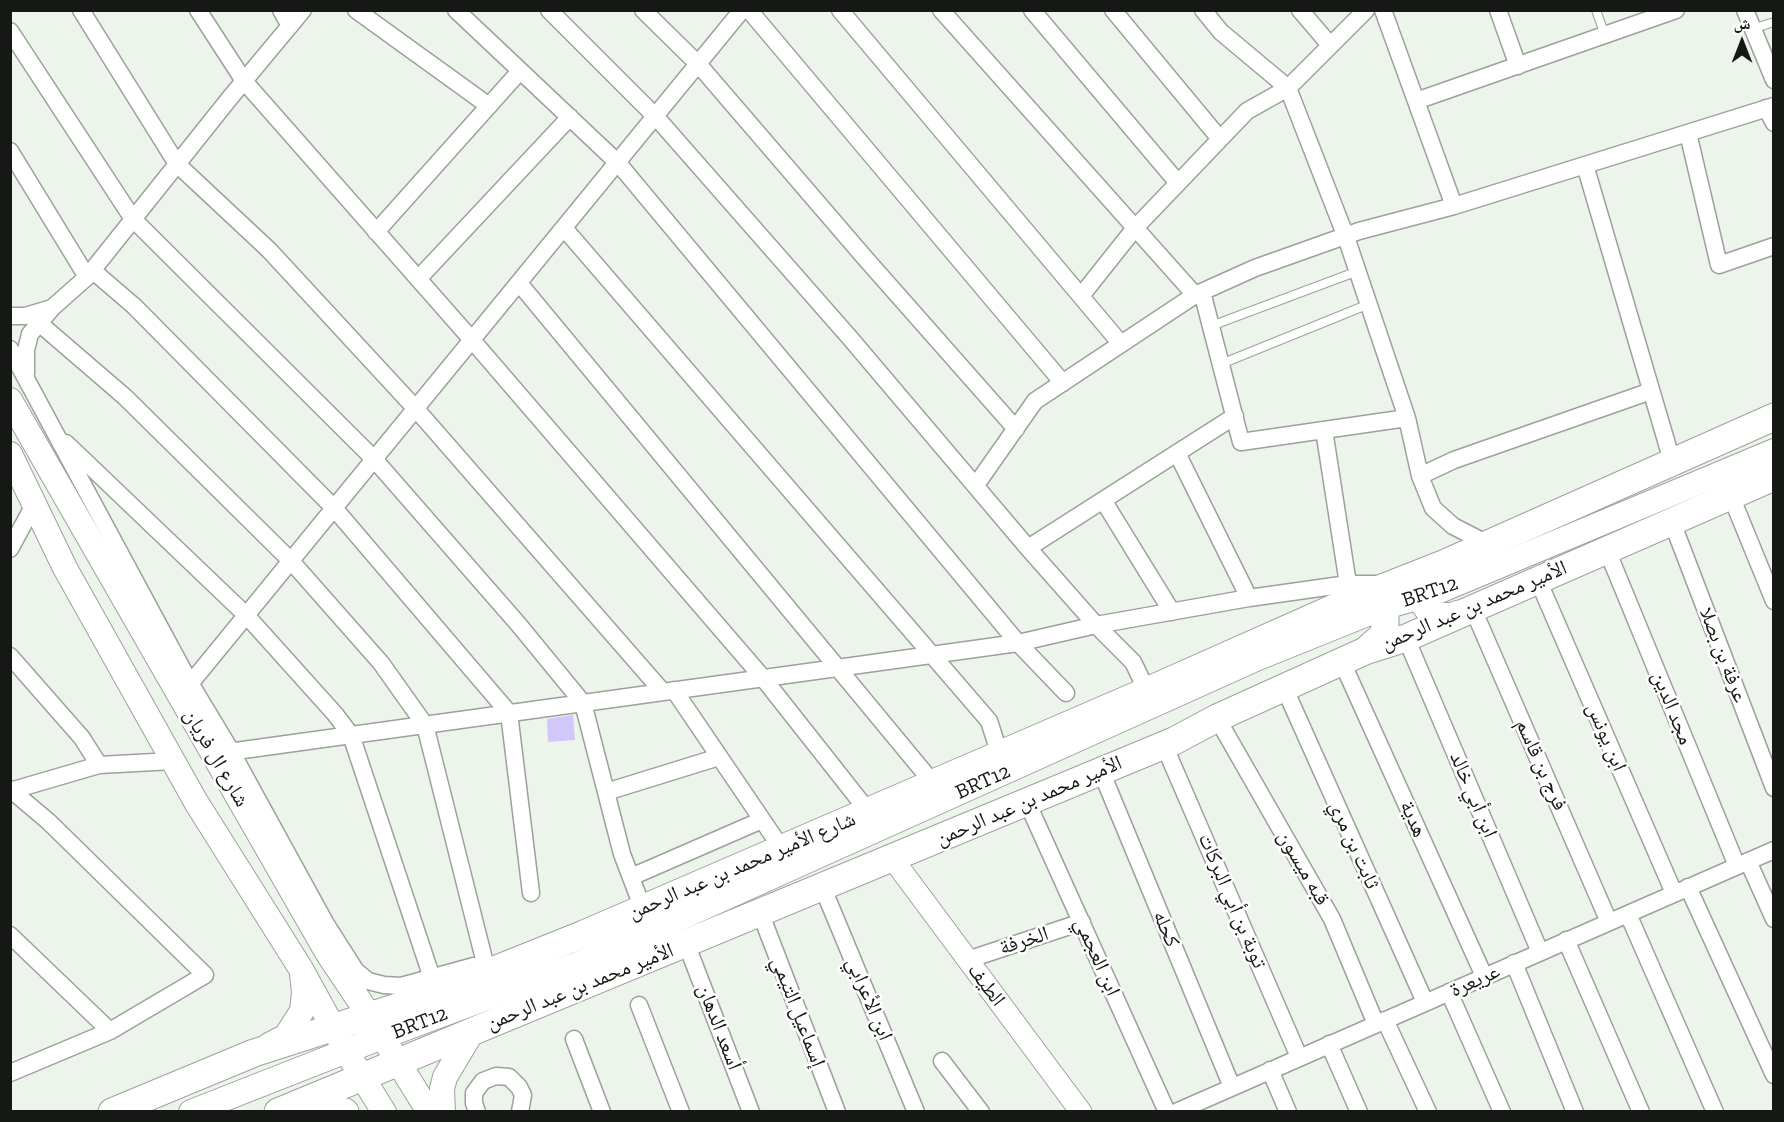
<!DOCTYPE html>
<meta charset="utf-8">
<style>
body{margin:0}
#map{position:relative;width:1784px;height:1122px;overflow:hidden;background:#edf4eb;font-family:"Zilla Slab","Noto Naskh Arabic",serif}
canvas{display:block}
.frame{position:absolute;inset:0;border:12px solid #161815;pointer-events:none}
.north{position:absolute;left:1712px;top:12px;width:60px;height:60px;-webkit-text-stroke:4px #fff;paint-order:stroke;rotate:0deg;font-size:16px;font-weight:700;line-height:24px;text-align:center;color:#161815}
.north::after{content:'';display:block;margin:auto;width:21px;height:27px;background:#161815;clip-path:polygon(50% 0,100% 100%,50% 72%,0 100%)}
</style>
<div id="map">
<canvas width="1784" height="1122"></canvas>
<div class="frame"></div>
<div class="north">ش</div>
</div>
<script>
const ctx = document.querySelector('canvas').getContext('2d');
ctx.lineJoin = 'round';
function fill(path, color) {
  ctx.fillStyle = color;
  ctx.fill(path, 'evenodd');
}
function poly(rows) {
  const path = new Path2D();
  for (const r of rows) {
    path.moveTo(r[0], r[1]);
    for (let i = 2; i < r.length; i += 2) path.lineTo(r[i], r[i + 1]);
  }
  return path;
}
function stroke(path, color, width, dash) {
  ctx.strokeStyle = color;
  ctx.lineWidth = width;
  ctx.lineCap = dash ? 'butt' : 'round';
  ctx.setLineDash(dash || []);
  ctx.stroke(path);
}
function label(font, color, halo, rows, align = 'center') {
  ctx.font = font + ' "Zilla Slab","Noto Naskh Arabic",serif';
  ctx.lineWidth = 5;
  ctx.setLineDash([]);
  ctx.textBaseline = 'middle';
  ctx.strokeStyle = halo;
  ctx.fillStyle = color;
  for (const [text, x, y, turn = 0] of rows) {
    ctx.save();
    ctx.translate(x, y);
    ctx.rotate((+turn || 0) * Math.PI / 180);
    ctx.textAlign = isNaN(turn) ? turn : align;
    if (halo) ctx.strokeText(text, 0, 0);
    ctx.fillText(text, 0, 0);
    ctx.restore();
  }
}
fill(poly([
 [573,715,575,740,548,742,547,719]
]), '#d1c8f9');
const service = poly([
 [1596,10,1605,35],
 [1752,29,1774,22],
 [1211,326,1358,271],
 [1221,364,1369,304]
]);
const minor = poly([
 [81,10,177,164,269,250,416,409,663,692],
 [198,10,244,81,472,340,763,678,868,811],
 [281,10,290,26],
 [356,10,489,106],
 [456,10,618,163,1018,643,1066,693],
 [549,10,656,117,850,338,1028,548,1096,625,1133,662,1147,691],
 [643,10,699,65,865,258,1016,429],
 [749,10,1063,383],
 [840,10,1121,344],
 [941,10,1195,295],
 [1032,10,1178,183],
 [1113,10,1220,139],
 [1203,10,1221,32,1288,88,1346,237,1407,418,1420,476,1433,508,1453,526,1488,544],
 [1300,10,1330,45],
 [1383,10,1454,206],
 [1498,10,1518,66],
 [1745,10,1774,80],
 [10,31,133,219,374,459,519,625,583,703,622,854,643,909],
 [1416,101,1676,10],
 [1766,108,1774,123],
 [1688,133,1719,265,1774,246],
 [10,151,87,277],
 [1585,165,1672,461],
 [564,228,989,721,1000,755],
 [376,232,520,71],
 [92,270,134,306,334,508,509,713,531,893],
 [418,279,570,117],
 [519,283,933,783],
 [1202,292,1241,442,1407,418],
 [1081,296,1135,228,1247,111,1288,88,1366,10],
 [10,316,25,316,52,308],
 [39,323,125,397,291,561,381,663,425,725,485,963],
 [10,349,190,683,231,751,326,924,356,971,368,981,384,985,401,986,474,966],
 [26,374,26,350,30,334,52,308,87,277,229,99,303,10],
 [1324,430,1348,584],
 [66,443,246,615,335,714,351,735,432,978],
 [1177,453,1249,598],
 [1420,476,1454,460,1651,391],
 [976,485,1035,401,1195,295,1255,268,1359,231,1454,206,1774,106],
 [1731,496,1774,601],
 [1103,500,1172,612],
 [1672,522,1774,788],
 [1028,548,1235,416],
 [10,549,35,503],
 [1607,550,1737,866],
 [1538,580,1674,893],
 [1473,609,1609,922],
 [1406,638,1540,952],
 [10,656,82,738,99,765],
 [1342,662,1484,976],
 [1284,687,1425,1002],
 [185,690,742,10],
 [674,690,782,849],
 [1217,718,1332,919,1376,1024],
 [1164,745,1299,1057],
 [214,754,1018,643,1096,625,1249,598,1348,584,1375,584],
 [1101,771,1232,1087],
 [10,789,49,822,205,975,110,1031,10,1073],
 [10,791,99,765,173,761],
 [606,792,719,757],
 [1027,802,1167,1112],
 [1748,861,1774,919],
 [631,877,762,820],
 [822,886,916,1112],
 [1688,887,1774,1075],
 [760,912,837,1112],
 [1628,914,1715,1112],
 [10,935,110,1031],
 [1566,940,1641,1112],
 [686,943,751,1112],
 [967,960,1082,922],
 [1514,963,1575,1112],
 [1449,992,1502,1112],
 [639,1005,681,1112],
 [1385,1020,1428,1112],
 [574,1039,602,1112],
 [1329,1044,1359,1112],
 [942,1061,981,1112],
 [1270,1070,1288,1112],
 [477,1112,474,1103,474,1093,483,1081,496,1076,509,1077,519,1087,523,1095,520,1112],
 [1176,1112,1774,850]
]);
const tertiary = poly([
 [892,858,1081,1112]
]);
const secondary = poly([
 [10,400,328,954,369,1015,429,1112],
 [10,454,65,568,196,802,301,969,346,1051,384,1112],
 [269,1045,286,1036,302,1011,304,992,302,974],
 [191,1112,382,1037,578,964,1258,658,1382,608,1437,592,1774,451],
 [443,1112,442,1089,445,1077,472,1032]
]);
const primary = poly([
 [1442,565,1431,571,1422,582,1420,589,1423,602,1431,613,1437,616,1451,617,1459,614],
 [1354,599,1370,600,1382,608,1385,615,1385,629,1382,636,1365,651],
 [112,1112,254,1053,422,999,584,934,1147,691,1354,599,1443,564,1774,417],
 [278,1112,1174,741,1217,718,1365,651,1406,638,1774,477],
 [319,1112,345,1112]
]);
stroke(service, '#9ba29a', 10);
stroke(minor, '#9ba29a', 19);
stroke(tertiary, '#9ba29a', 23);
stroke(secondary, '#9ba29a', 26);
stroke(primary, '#9ba29a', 29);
stroke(service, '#fff', 8);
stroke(minor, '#fff', 16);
stroke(tertiary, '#fff', 21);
stroke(secondary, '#fff', 24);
stroke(primary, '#fff', 27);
label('21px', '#161815', '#fff', [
 ["BRT12",1430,592,-19],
 ["الأمير محمد بن عبد الرحمن",1474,606,-23],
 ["عرفة بن بصلا",1723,655,69],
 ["مجد الدين",1672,708,68],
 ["ابن يونس",1606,737,67],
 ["شارع ال فريان",216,758,60],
 ["فرج بن قاسم",1541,765,66],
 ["BRT12",983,782,-24],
 ["ابن أبي خالد",1473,795,67],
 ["الأمير محمد بن عبد الرحمن",1029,801,-23],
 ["هدية",1413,819,66],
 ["ثابت بن مري",1354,845,66],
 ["شارع الأمير محمد بن عبد الرحمن",742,866,-23],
 ["قبه ميسون",1303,868,60],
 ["توبة بن أبي البركات",1232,901,67],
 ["كحله",1166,929,67],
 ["الخرفة",1024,941,-18],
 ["ابن العجمي",1097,957,66],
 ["عريعرة",1475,981,-24],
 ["الطيف",986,985,53],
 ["الأمير محمد بن عبد الرحمن",580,987,-22],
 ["ابن الأعرابي",869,999,67],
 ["إسماعيل التيمي",798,1012,69],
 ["BRT12",420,1023,-21],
 ["أسعد الدهان",719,1027,69]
]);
</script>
